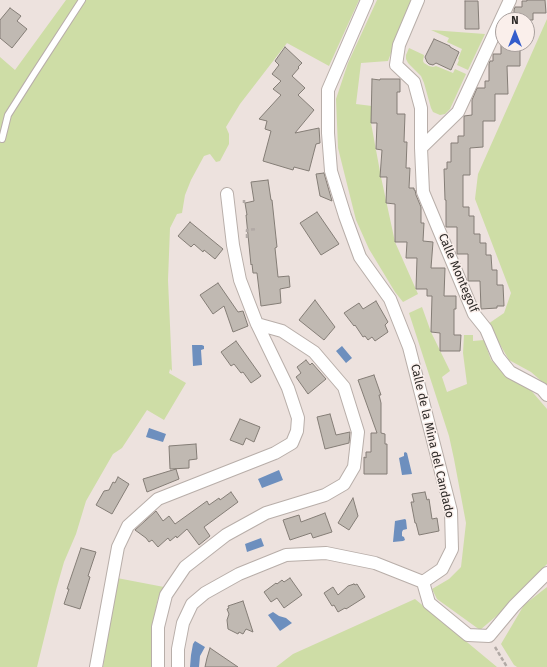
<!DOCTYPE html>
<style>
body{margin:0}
#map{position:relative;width:547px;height:667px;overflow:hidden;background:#ede2de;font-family:"Fira Sans",sans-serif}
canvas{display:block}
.north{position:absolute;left:495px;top:12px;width:40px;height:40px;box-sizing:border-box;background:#faefeb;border:1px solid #a8a09d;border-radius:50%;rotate:0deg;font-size:11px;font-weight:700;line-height:16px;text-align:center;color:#2c2927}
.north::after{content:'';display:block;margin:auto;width:14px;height:18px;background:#335dcc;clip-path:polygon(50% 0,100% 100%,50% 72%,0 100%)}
</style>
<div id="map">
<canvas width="547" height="667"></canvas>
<div class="north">N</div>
</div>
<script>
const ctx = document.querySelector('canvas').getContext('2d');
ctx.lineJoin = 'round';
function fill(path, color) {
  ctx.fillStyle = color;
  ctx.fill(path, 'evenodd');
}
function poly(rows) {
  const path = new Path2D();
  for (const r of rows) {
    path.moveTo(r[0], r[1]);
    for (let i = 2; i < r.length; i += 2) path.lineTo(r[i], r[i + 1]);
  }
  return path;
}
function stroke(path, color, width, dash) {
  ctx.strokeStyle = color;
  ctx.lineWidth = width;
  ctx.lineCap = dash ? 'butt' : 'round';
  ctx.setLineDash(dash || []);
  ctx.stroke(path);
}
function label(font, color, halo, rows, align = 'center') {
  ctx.font = font + ' "Fira Sans",sans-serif';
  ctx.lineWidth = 3;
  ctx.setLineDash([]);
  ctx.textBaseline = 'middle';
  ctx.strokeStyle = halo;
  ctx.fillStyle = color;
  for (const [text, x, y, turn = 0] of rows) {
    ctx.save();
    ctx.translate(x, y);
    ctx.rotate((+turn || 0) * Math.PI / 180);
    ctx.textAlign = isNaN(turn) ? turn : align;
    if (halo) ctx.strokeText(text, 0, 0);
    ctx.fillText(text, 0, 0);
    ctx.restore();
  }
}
fill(poly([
 [66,0,359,0,329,66,287,43,240,104,226,127,229,134,229,144,220,161,216,162,210,154,204,156,191,180,185,195,182,213,177,214,170,228,168,280,172,371,170,369,169,373,186,383,164,420,147,410,122,448,113,454,86,501,76,534,64,562,56,590,37,667,0,667,0,57,15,70],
 [377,0,411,0,388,61,361,63,356,104,372,106,371,123,381,177,395,242,418,294,403,302,395,292,369,249,356,220,338,148,336,99,348,63],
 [547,19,547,386,531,372,509,360,488,324,504,313,511,293,475,199,478,174],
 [431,30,485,34,468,70,457,65,459,60,458,59,462,49,447,42,449,38],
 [409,48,424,55,423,61,424,63,429,66,433,67,436,66,453,73,455,69,466,74,450,109,445,114,440,115,433,112,431,108,424,83,421,76,408,63,406,59,406,55],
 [422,307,431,332,450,371,442,377,447,392,467,384,463,353,464,335,473,335,473,341,484,340,491,360,507,374,529,388,547,409,547,564,507,607,480,630,437,599,432,589,449,579,461,567,466,523,454,459,449,436,409,313],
 [117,578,164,587,158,598,152,627,153,667,103,667],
 [547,587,547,667,517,667,514,665,501,644,524,605],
 [415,599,497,667,276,667,293,654]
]), '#cedda6');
fill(poly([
 [192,345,202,345,204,346,204,349,201,350,202,365,193,366],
 [342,346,352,358,346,363,336,351],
 [149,428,166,434,163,442,146,437],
 [405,452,407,453,412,474,402,475,399,458,404,456,404,453],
 [279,470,283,480,262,488,258,479],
 [405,519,406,520,407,529,403,530,402,532,402,536,404,537,405,540,403,541,393,542,395,521],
 [261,538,264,546,247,552,245,544],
 [273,612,279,616,286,618,292,623,280,631,268,615],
 [195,641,205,647,200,656,199,667,190,667,191,655,193,644]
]), '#6d8fbe');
const building = poly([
 [527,0,545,0,546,13,533,13,533,20,514,20,514,10,515,7,522,7,522,1,527,1,527,0],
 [465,1,478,1,479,29,465,29,465,1],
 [10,8,21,16,17,21,27,29,12,48,0,38,0,20,10,8],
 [434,39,450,46,450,47,459,52,451,70,436,63,433,65,429,64,427,62,425,57,434,39],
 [501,44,520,44,520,66,507,66,508,94,495,94,495,121,483,121,483,147,470,148,470,175,463,175,463,207,469,207,469,216,474,216,474,234,480,234,480,243,486,243,486,255,491,255,492,270,497,270,497,285,503,285,504,306,497,306,497,308,481,309,480,281,468,281,468,254,457,254,457,227,446,227,446,200,445,200,444,169,447,169,447,162,451,162,451,143,458,143,458,136,464,136,464,116,472,115,472,100,477,88,485,88,485,81,489,81,489,64,490,61,493,61,493,54,501,54,501,44],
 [285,47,302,63,298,67,299,68,292,76,305,88,298,95,314,110,295,133,319,128,320,143,316,144,309,171,294,167,293,170,263,161,271,131,265,129,267,121,259,119,281,95,273,89,281,81,272,74,279,65,275,61,285,47],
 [372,79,380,80,380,79,400,79,400,92,397,92,397,114,405,114,404,142,407,142,406,168,410,168,409,188,414,188,414,190,415,190,416,195,421,207,421,223,424,223,423,241,433,242,431,268,445,268,444,296,456,296,456,309,454,309,454,335,461,335,460,351,440,351,440,333,431,332,432,296,427,296,427,289,416,289,417,258,406,258,407,242,395,242,395,204,386,203,387,177,380,177,382,150,376,149,377,123,371,123,372,79],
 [324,173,332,201,320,196,316,174,324,173],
 [268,180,271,200,272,200,277,247,275,248,278,277,289,276,290,287,280,289,281,303,261,306,257,273,253,273,252,264,251,265,246,215,247,215,245,203,254,201,251,182,268,180],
 [317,212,339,244,321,255,300,223,317,212],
 [190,222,223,249,215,259,204,250,203,252,194,244,191,247,178,236,190,222],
 [218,283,238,312,243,311,248,326,233,332,224,306,213,314,200,295,218,283],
 [315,300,335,327,324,340,299,320,315,300],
 [376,301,388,322,385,325,388,332,375,341,372,337,368,340,365,336,363,337,355,325,354,326,344,313,359,303,363,309,376,301],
 [236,341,261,376,251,383,243,372,241,373,234,364,231,366,221,352,236,341],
 [306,360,310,365,312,363,326,379,308,394,296,377,301,373,297,367,306,360],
 [374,375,381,395,379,395,381,403,381,433,385,434,385,444,387,444,387,474,364,474,364,457,366,458,366,452,371,452,371,433,377,433,358,380,374,375],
 [330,414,336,435,350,432,349,443,325,449,317,417,330,414],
 [240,419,260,427,254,442,246,438,243,445,230,440,240,419],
 [196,444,197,459,189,460,189,468,170,469,169,446,196,444],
 [176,469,179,479,147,492,143,479,176,469],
 [118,477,129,484,112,514,96,505,104,491,109,490,113,482,115,483,118,477],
 [231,492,238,502,204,527,210,536,199,545,187,529,177,538,176,536,170,541,168,538,158,547,152,540,149,542,146,538,135,530,156,511,163,521,169,516,175,524,207,501,209,505,219,498,220,500,231,492],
 [425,492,427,500,429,499,432,519,437,518,439,531,419,535,416,523,415,523,411,502,414,502,412,494,425,492],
 [353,498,358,516,349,530,338,523,353,498],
 [325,513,332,532,313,538,311,533,290,540,283,520,299,515,301,522,325,513],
 [81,548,96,552,88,576,90,577,80,609,64,604,69,589,67,589,81,548],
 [290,578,302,595,284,608,277,598,271,602,264,592,276,583,277,584,282,580,284,582,290,578],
 [354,584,355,585,357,584,365,597,346,609,345,608,338,612,334,605,332,606,324,593,333,587,338,595,348,586,354,584],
 [243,601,253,632,246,629,243,634,239,632,238,634,228,629,227,620,229,614,227,609,229,608,228,606,243,601],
 [210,648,238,667,205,667,207,658,210,648]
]);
fill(building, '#c0b9b2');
stroke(building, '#847d76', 1);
const lane = poly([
 [2,139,8,115,34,74,82,0]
]);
const street = poly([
 [418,0,399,45,396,65,414,82,421,108,421,148,423,192,474,314,486,329,498,357,510,372,542,389,547,395],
 [421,148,458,112,510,0],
 [423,582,429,603,468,635,489,636,514,606,547,573],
 [96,667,118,547,128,526,158,499,275,453,292,443,297,431,298,418,288,388,257,324,240,280,233,245,227,194],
 [158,667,158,627,166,595,185,567,226,535,266,513,325,495,344,484,354,467,358,432,344,387,314,352,282,331,257,324],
 [178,667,178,649,183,623,192,604,205,593,239,574,286,555,326,553,375,563,423,582,442,569,452,549,451,511,409,347,390,299,360,257,345,216,331,171,328,133,328,90,367,0]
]);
stroke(lane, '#b8aea9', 8);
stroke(street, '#b8aea9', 14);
stroke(poly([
 [244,203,244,200],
 [247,238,247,230,257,229],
 [495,647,507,667]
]), '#b1a9a5', 2.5, [4, 2]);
stroke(lane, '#fff', 6);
stroke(street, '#fff', 12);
label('12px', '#2c2927', '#faefeb', [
 ["Calle Montegolf",458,273,67],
 ["Calle de la Mina del Candado",432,441,77]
]);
</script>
